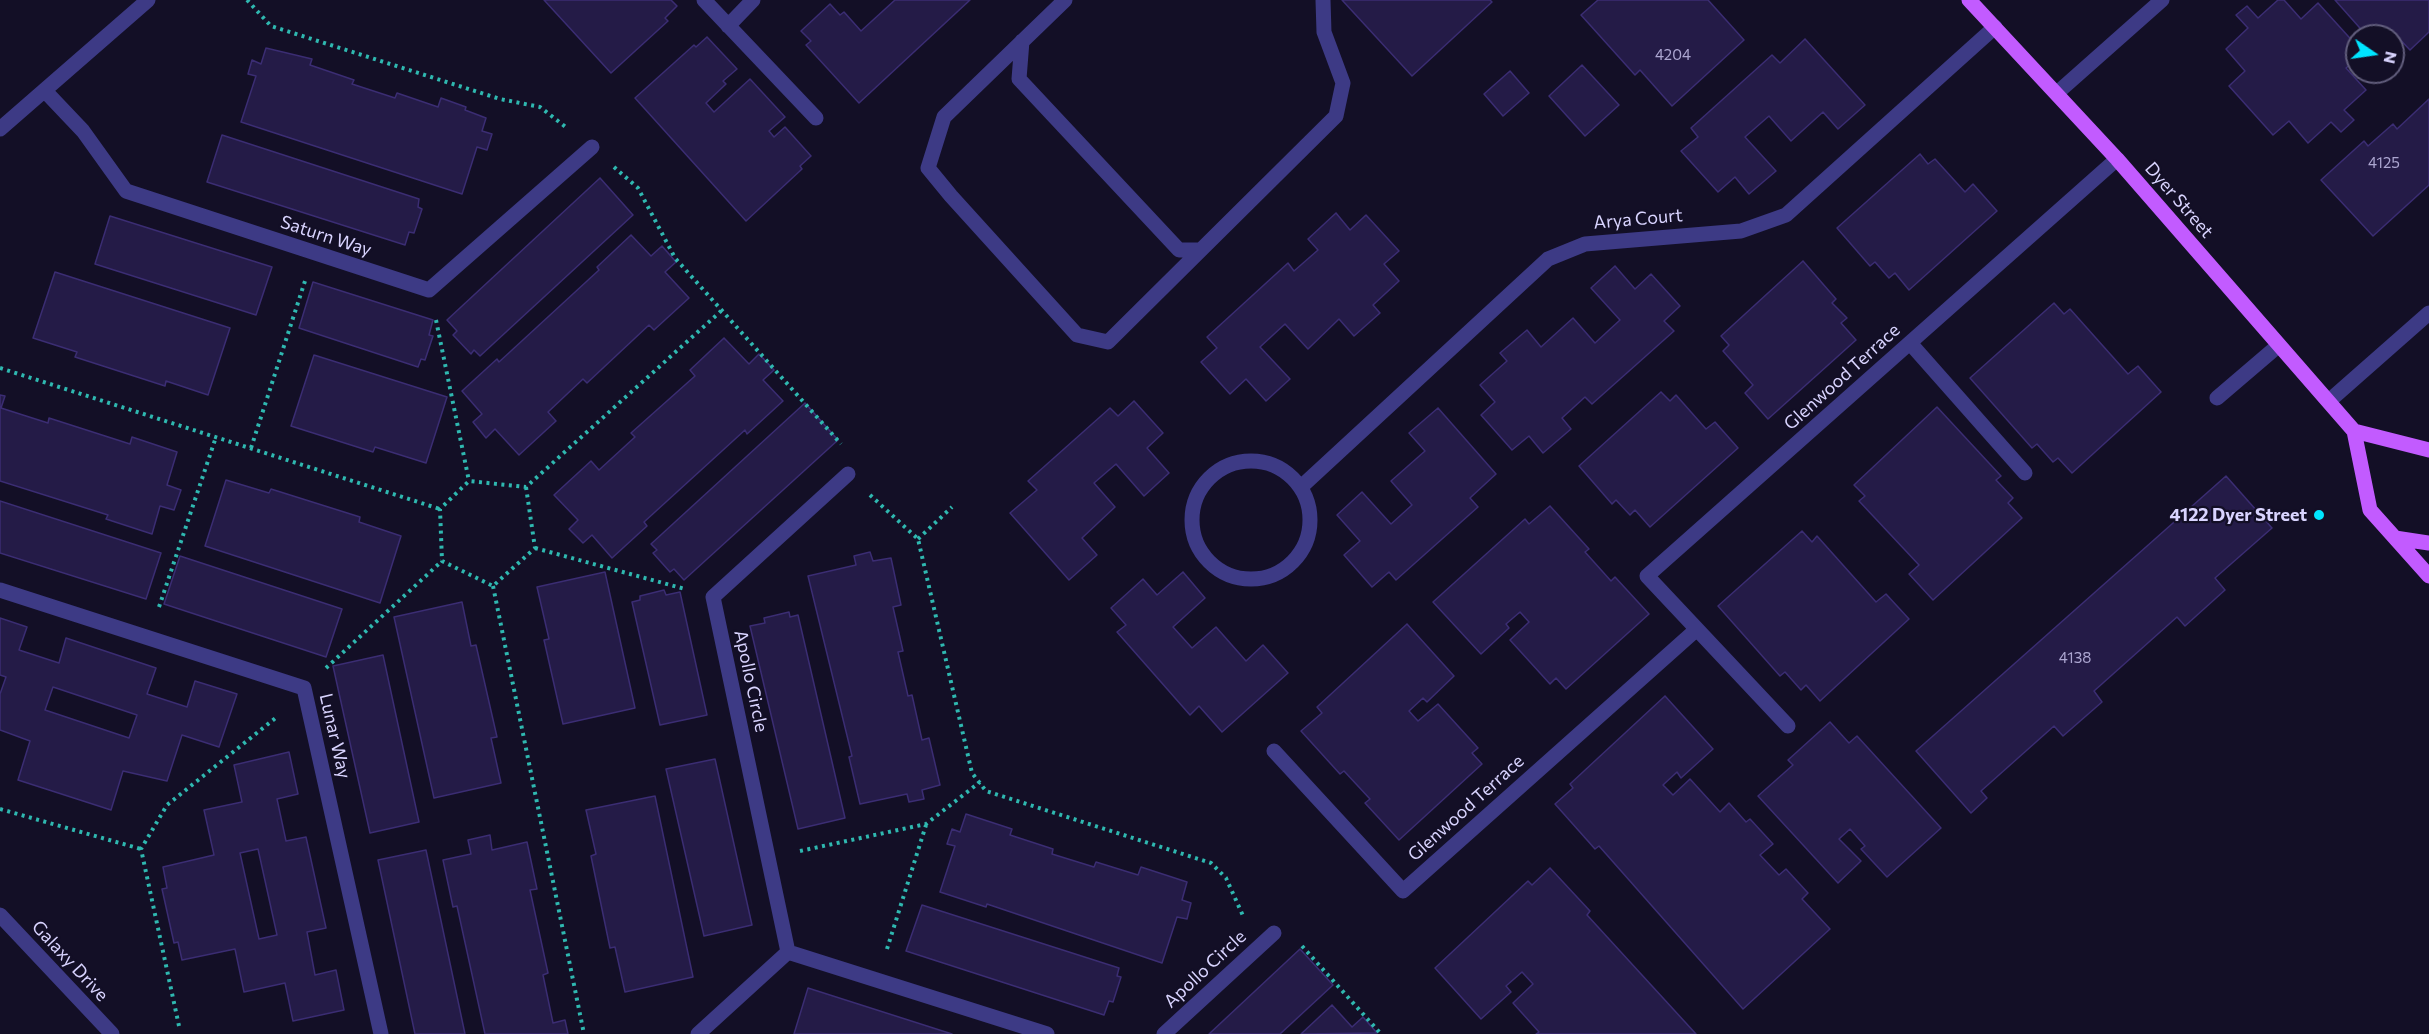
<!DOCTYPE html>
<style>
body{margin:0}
#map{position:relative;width:2429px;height:1034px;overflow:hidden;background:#130f26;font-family:Commissioner,sans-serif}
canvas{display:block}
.north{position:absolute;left:2345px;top:24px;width:60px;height:60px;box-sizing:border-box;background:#130f26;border:2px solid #625e7d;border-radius:50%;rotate:103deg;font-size:16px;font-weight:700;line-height:24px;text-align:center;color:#d9d4ff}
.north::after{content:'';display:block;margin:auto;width:21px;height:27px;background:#00e5ff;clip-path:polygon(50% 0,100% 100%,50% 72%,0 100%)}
</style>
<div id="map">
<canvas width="2429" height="1034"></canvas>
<div class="north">N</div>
</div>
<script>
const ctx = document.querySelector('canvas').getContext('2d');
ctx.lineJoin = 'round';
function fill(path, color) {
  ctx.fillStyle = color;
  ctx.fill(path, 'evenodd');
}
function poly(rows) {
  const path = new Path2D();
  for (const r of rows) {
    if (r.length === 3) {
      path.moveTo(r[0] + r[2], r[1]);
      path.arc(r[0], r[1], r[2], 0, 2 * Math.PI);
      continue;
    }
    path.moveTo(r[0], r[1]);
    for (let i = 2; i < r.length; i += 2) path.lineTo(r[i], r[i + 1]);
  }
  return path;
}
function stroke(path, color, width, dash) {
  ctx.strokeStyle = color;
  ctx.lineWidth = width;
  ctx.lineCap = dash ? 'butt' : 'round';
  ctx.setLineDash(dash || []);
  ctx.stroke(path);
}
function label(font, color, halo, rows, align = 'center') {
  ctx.font = font + ' Commissioner,sans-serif';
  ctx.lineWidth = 4.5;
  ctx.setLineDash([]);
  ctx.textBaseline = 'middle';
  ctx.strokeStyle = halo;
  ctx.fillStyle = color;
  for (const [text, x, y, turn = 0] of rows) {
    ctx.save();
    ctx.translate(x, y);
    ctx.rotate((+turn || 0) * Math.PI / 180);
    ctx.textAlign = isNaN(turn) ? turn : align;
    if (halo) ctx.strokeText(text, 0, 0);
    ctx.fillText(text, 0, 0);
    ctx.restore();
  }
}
const building = poly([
 [544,0,671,0,677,6,665,18,668,21,611,73,544,0],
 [895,0,970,0,859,103,806,45,811,41,801,31,830,4,840,15,844,12,861,31,895,0],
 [1342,0,1490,0,1492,2,1412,76,1342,0],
 [1598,0,1708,0,1744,40,1672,106,1640,70,1635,75,1581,15,1598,0],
 [2278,0,2284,0,2301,19,2318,3,2357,46,2357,59,2346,68,2366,90,2344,110,2354,120,2341,132,2331,122,2308,143,2289,121,2273,135,2229,86,2245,71,2226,49,2248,28,2236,15,2247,6,2258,18,2278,0],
 [2335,0,2429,0,2429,32,2410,50,2390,29,2382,36,2367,36,2335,0],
 [707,37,737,69,723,81,726,84,706,103,714,112,750,79,785,117,769,131,774,137,785,127,811,156,800,166,802,169,746,221,635,98,694,45,696,47,707,37],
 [1805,39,1865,105,1838,129,1823,112,1791,141,1769,116,1745,137,1776,171,1749,194,1735,177,1718,192,1681,151,1698,137,1691,128,1772,55,1780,63,1805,39],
 [266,48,312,59,310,65,354,80,352,84,395,98,397,93,438,107,441,98,466,107,465,110,486,118,482,131,492,134,487,150,477,147,462,194,241,122,256,76,248,74,252,60,261,64,266,48],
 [1582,65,1619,105,1585,136,1549,96,1582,65],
 [1510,71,1529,93,1503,116,1484,94,1510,71],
 [2429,99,2429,185,2373,236,2321,180,2364,141,2368,146,2393,124,2397,129,2429,99],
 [222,135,419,199,418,207,422,209,414,233,409,232,405,245,207,182,222,135],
 [1920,154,1928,164,1935,159,1965,192,1973,184,1997,211,1909,290,1895,273,1889,278,1875,262,1870,266,1837,228,1920,154],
 [600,178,633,215,480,356,474,350,471,354,453,335,457,331,447,320,600,178],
 [1336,213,1350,230,1366,215,1399,251,1384,264,1399,281,1373,305,1380,313,1354,336,1339,319,1308,349,1285,324,1260,347,1290,379,1266,401,1246,379,1230,394,1201,362,1217,348,1207,337,1288,263,1294,271,1318,250,1308,239,1336,213],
 [110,216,272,267,256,315,95,264,110,216],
 [631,235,651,256,662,246,676,262,665,272,689,298,654,330,649,325,587,383,583,379,548,412,556,421,519,455,495,429,486,438,473,422,482,414,462,391,497,359,499,362,599,270,597,267,631,235],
 [1803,261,1836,299,1832,303,1847,318,1841,323,1856,340,1768,419,1745,393,1753,385,1723,351,1729,345,1721,336,1803,261],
 [1615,266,1635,289,1651,274,1680,306,1664,321,1674,331,1592,404,1585,397,1562,418,1571,429,1543,453,1529,436,1512,450,1481,415,1495,402,1480,385,1507,361,1500,353,1527,330,1541,347,1573,318,1595,343,1620,320,1591,288,1615,266],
 [55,272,230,328,208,395,166,381,165,386,75,357,77,352,33,338,55,272],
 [313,282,433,320,429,335,433,336,425,360,421,359,418,367,299,328,313,282],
 [2054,303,2064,314,2070,309,2128,374,2138,366,2161,392,2072,473,2058,458,2053,462,2037,444,2032,448,1970,378,2054,303],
 [724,338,749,364,759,354,774,370,763,380,783,401,747,434,745,430,644,522,647,526,612,558,592,535,583,543,569,529,578,520,554,495,591,461,599,470,635,437,631,433,695,376,690,370,724,338],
 [314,355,447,397,426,463,375,447,373,452,291,426,314,355],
 [1661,392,1670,401,1676,395,1706,429,1715,422,1738,448,1650,527,1635,510,1630,515,1616,500,1612,504,1579,466,1661,392],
 [0,395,5,396,1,408,48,423,49,418,130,444,132,437,177,452,167,485,181,490,174,510,160,506,152,534,106,519,108,515,0,481,0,395],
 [1134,401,1163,433,1147,448,1169,473,1144,496,1116,464,1094,483,1115,507,1082,538,1097,555,1069,580,1010,513,1037,490,1028,481,1110,408,1118,416,1134,401],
 [805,403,838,440,684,580,674,569,670,572,653,553,657,550,651,544,805,403],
 [1937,407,2001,476,1996,480,2013,498,2008,503,2022,518,1933,600,1909,574,1919,565,1859,501,1865,496,1854,485,1937,407],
 [1438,408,1496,474,1470,498,1478,507,1396,580,1389,572,1372,587,1344,555,1360,541,1337,515,1362,492,1391,524,1412,505,1391,481,1425,451,1409,433,1438,408],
 [2226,476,2272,528,2215,578,2225,590,2185,626,2177,617,2094,691,2102,702,2063,736,2054,726,1981,791,1987,798,1971,813,1916,751,2226,476],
 [226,480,269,493,271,489,360,517,359,522,401,536,380,603,205,546,226,480],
 [0,501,161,553,146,599,0,553,0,501],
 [1550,506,1589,549,1585,552,1611,581,1615,577,1649,614,1566,689,1556,678,1550,684,1510,640,1529,622,1520,612,1506,624,1509,628,1481,654,1433,602,1525,519,1529,524,1550,506],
 [1802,531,1812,542,1817,536,1876,602,1886,594,1909,619,1820,701,1806,685,1801,690,1785,672,1780,676,1718,606,1802,531],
 [870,552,873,561,891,558,901,605,893,607,903,651,898,652,908,696,912,695,922,740,929,738,940,785,922,790,924,799,909,802,907,794,860,804,849,757,852,756,808,576,856,565,854,556,870,552],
 [180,556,342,609,326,657,164,604,180,556],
 [605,572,635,708,563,724,544,640,549,639,537,587,605,572],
 [1183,572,1205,598,1173,627,1192,648,1216,627,1246,661,1263,645,1288,673,1222,732,1199,706,1190,715,1117,632,1126,625,1111,608,1143,579,1157,595,1183,572],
 [664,590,666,595,680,592,707,715,660,725,632,602,640,600,640,596,664,590],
 [462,602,471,646,476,645,497,737,491,738,501,783,434,798,394,617,462,602],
 [789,612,790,617,798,615,845,818,798,829,750,626,765,623,764,618,789,612],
 [0,618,27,627,19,650,59,663,66,638,156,668,147,694,187,707,195,681,237,694,219,747,182,735,167,781,123,771,111,810,18,780,30,741,0,730,0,694,6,677,0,675,0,618],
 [53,687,137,715,129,738,45,710,53,687],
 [1407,624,1454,676,1427,702,1423,698,1409,711,1418,721,1438,704,1478,748,1472,753,1482,764,1399,840,1365,803,1370,799,1344,771,1340,774,1301,731,1322,713,1317,707,1407,624],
 [383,655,419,822,370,833,333,666,383,655],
 [1665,696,1713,749,1681,778,1677,772,1663,785,1673,795,1690,779,1720,812,1729,803,1746,822,1750,819,1773,844,1760,855,1779,875,1786,869,1808,893,1802,899,1830,929,1743,1009,1599,846,1595,849,1555,804,1573,788,1570,784,1665,696],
 [1830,722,1849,743,1857,736,1941,828,1887,877,1861,849,1865,846,1850,829,1839,839,1861,861,1838,883,1758,796,1793,765,1788,760,1830,722],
 [289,752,298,794,277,799,286,841,306,837,326,928,307,932,315,975,336,970,344,1010,293,1021,285,983,244,992,235,949,182,960,178,942,174,943,162,889,167,888,163,867,214,855,204,810,242,802,234,765,289,752],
 [258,849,277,935,259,939,240,853,258,849],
 [715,759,752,925,704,936,666,769,715,759],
 [655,796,693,977,625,992,615,947,610,948,591,856,596,854,586,810,655,796],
 [966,814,1012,829,1010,835,1053,849,1052,854,1094,867,1096,862,1138,875,1141,867,1187,882,1182,900,1191,903,1187,919,1177,917,1162,963,987,904,986,907,940,892,955,846,947,844,952,829,960,832,966,814],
 [490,835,492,850,527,842,537,889,530,890,548,973,543,975,553,1023,565,1020,568,1034,485,1034,457,906,453,907,443,860,471,854,468,840,490,835],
 [426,850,465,1034,415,1034,378,860,426,850],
 [1550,868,1590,911,1587,915,1696,1034,1536,1034,1539,1032,1513,1003,1533,984,1522,972,1506,986,1511,992,1481,1019,1435,968,1528,881,1532,885,1550,868],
 [922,905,1119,968,1117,976,1121,977,1113,1002,1109,1001,1104,1015,906,951,922,905],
 [1300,949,1333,985,1280,1034,1209,1034,1300,949],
 [808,988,952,1034,794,1034,808,988],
 [1332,1005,1352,1027,1363,1017,1377,1033,1301,1034,1332,1005]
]);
fill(building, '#241b47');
stroke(building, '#3b2d73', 1.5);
stroke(poly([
 [247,0,271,26,500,99,540,107,567,128],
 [614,167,638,188,675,258,841,444],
 [436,320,469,481],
 [0,368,440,509],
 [251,448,305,281],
 [526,487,535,548,493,586,442,561,440,509,469,481,526,487,721,311],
 [870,495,918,539,972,773,986,791,1211,863,1226,878,1244,918],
 [918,539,952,507],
 [535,548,685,589],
 [493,586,584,1034],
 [159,607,216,437],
 [326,668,442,561],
 [0,809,141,849],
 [800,851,926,824,980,782],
 [1302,946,1381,1034],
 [887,949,926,825],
 [179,1026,141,849,167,805,278,716]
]), '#2fb8b0', 4, [3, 4.5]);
stroke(poly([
 [704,0,816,118],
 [1065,0,944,117,928,168,951,196,1077,335,1108,342,1336,116,1343,83,1324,32,1323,0],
 [728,26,753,0],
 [1022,41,1019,79,1179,250,1200,250],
 [46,92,83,131,126,191,429,290,592,147],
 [2057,93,2162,0],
 [0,129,148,0],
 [1910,343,2025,473],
 [2217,398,2279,345],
 [2329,401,2429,313],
 [1251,520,59],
 [1301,487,1548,259,1585,244,1741,231,1786,215,1995,27],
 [0,590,304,688,381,1034],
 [1788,726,1647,576,2117,159],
 [1274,751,1403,891,1697,629],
 [0,915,112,1034],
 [788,952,1047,1034],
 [698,1034,788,952,713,597,848,474],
 [1164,1034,1274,933]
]), '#3d3a85', 15);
stroke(poly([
 [1969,0,2117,159,2354,431,2370,510,2429,576],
 [2354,431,2429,450],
 [2395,538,2429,543]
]), '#c25bff', 15);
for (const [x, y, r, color] of [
 [2319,515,6,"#00e5ff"]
]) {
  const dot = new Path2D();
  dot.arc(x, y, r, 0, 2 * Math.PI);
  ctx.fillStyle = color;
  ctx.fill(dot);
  stroke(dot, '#130f26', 2);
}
label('15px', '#aca6d1', null, [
 ["4204",1673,55],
 ["4125",2384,163],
 ["4138",2075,658]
]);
label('18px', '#d9d4ff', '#130f26', [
 ["Dyer Street",2179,200,49],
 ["Arya Court",1638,219,-5],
 ["Saturn Way",326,236,18],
 ["Glenwood Terrace",1842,377,-42],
 ["Apollo Circle",751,681,78],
 ["Lunar Way",335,736,77],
 ["Glenwood Terrace",1466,808,-42],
 ["Galaxy Drive",70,961,47],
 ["Apollo Circle",1205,969,-43]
]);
label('bold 18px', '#d9d4ff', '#130f26', [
 ["4122 Dyer Street",2307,515]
], 'right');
</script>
